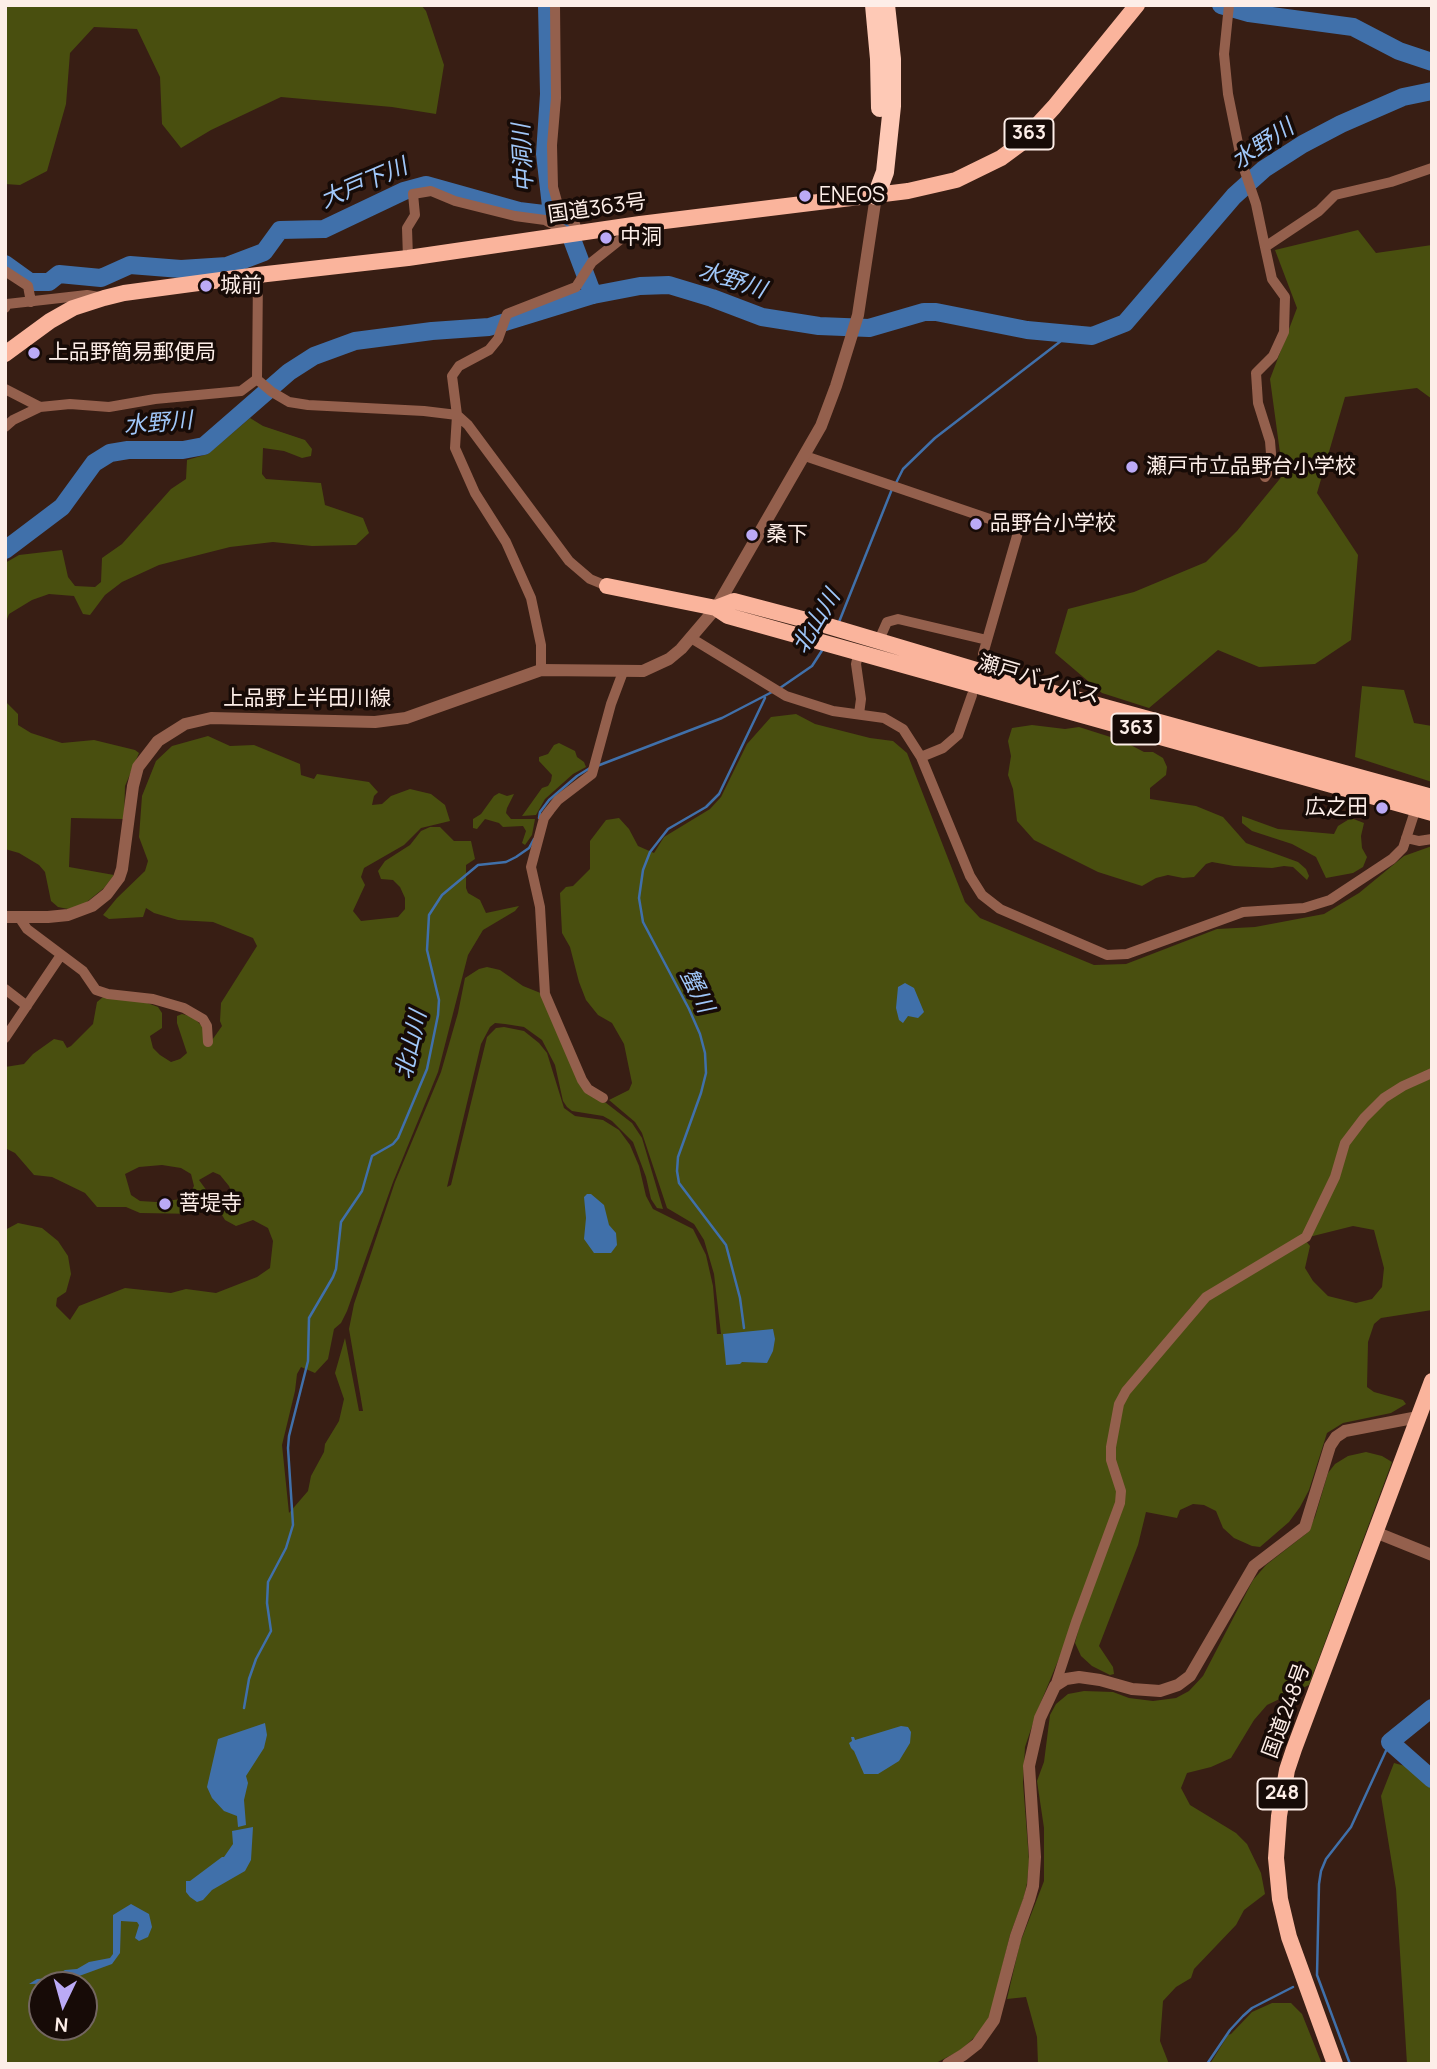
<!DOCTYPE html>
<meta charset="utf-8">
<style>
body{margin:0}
#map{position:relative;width:1437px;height:2069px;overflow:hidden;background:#381e14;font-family:Manrope,sans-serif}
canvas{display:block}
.frame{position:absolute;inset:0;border:7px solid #fdeee8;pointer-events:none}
.north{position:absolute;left:28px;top:1971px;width:70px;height:70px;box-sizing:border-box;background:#170b07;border:2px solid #736661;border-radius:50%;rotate:185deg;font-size:19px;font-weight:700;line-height:28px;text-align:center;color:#fdeee8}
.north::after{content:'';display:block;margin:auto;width:24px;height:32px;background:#bbaaf6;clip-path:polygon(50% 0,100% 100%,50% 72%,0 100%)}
</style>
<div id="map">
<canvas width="1437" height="2069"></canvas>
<div class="frame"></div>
<div class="north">N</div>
</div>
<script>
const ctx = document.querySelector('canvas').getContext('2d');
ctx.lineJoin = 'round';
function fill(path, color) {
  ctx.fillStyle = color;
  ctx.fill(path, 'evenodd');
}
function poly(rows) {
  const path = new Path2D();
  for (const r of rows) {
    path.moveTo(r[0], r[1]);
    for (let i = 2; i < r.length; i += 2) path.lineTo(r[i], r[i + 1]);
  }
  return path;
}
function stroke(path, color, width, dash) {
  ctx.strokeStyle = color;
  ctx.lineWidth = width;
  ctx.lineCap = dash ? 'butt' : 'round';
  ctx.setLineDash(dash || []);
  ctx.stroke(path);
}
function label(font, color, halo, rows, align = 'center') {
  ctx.font = font + ' Manrope,"Noto Sans JP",sans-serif';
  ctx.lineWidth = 7;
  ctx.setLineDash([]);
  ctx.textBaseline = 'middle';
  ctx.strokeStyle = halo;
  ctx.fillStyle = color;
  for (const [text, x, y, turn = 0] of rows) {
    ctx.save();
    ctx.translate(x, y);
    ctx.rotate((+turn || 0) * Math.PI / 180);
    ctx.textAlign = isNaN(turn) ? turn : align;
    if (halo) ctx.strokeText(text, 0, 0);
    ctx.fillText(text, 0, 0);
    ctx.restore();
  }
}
fill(poly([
 [5,5,421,5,426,11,444,65,436,114,392,107,281,97,211,130,181,148,162,124,160,77,137,29,94,27,70,53,66,104,47,171,20,185,5,184],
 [1358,230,1376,253,1432,245,1432,399,1417,388,1345,397,1317,493,1358,555,1351,640,1315,664,1259,667,1218,650,1149,708,1102,693,1055,653,1068,609,1134,592,1206,562,1237,531,1283,475,1270,379,1297,308,1275,250],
 [250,418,263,426,305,440,312,449,311,456,302,458,284,451,263,448,262,474,266,479,321,483,325,505,363,518,369,533,356,545,312,546,273,542,230,547,159,565,122,582,105,595,90,615,83,614,74,596,49,594,32,600,9,614,5,624,5,563,19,555,62,550,68,577,75,586,95,587,101,582,102,558,122,544,171,489,186,479,187,460,208,454],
 [1362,686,1404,690,1414,723,1432,726,1432,782,1355,757],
 [5,701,18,714,18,725,31,733,62,743,94,740,135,750,139,753,125,786,124,819,71,818,69,867,114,875,104,888,83,905,68,909,58,907,51,901,45,872,39,865,19,853,5,849],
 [796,714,815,724,870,738,893,741,907,753,965,902,980,918,1094,965,1126,964,1217,929,1255,927,1324,914,1359,893,1404,856,1432,846,1432,1072,1361,1118,1306,1236,1204,1296,1190,1308,1154,1356,1112,1420,1118,1500,1069,1634,1036,1714,1025,1747,1023,1783,1029,1860,1027,1883,1024,1897,1010,1935,991,2013,984,2028,961,2050,934,2064,5,2064,5,1230,18,1223,42,1228,58,1241,68,1256,71,1274,66,1292,57,1298,56,1306,70,1320,79,1306,125,1288,171,1293,186,1289,216,1293,257,1277,270,1268,273,1241,268,1228,253,1220,236,1226,225,1220,217,1207,218,1199,233,1196,229,1186,220,1175,213,1172,199,1180,207,1191,207,1205,199,1214,140,1213,126,1207,97,1207,85,1193,52,1177,34,1175,15,1153,5,1148,5,1067,24,1064,33,1054,54,1039,63,1041,67,1048,71,1046,93,1024,97,1002,103,997,142,1001,158,1007,162,1013,162,1028,150,1036,153,1048,160,1055,171,1062,180,1059,187,1053,177,1023,177,1016,182,1014,193,1017,204,1028,210,1043,222,1026,220,1021,221,1003,257,946,253,938,213,922,178,920,154,913,146,908,143,917,109,919,103,915,117,898,145,871,148,861,139,837,142,796,156,761,172,746,208,736,230,746,254,745,300,764,301,775,314,779,317,774,369,782,378,792,374,796,372,805,382,804,391,796,410,789,431,794,445,805,450,821,421,828,404,845,364,868,361,877,365,885,353,911,361,921,398,917,405,909,405,898,400,887,393,880,381,879,378,871,385,861,410,845,421,831,430,827,440,827,454,841,471,841,475,859,466,865,466,888,468,893,480,900,486,913,519,906,515,911,483,930,468,955,438,1072,393,1182,347,1311,341,1323,334,1329,328,1359,315,1373,301,1367,297,1374,295,1391,282,1445,289,1513,308,1491,311,1476,324,1452,325,1444,339,1421,344,1399,335,1373,345,1338,359,1411,363,1411,349,1329,354,1304,395,1182,441,1072,458,1013,465,978,479,969,487,967,500,970,523,986,543,994,579,1082,632,1123,642,1138,663,1209,657,1208,651,1199,646,1177,633,1142,612,1121,603,1116,572,1111,567,1107,563,1101,555,1065,542,1040,524,1027,505,1024,495,1023,490,1027,481,1044,447,1187,451,1185,487,1037,496,1028,504,1027,524,1031,539,1043,547,1053,564,1108,575,1116,603,1120,619,1130,630,1145,639,1166,646,1196,653,1209,693,1229,706,1255,713,1286,717,1334,721,1334,714,1274,704,1240,694,1224,667,1208,642,1133,635,1122,609,1100,629,1090,632,1083,624,1044,612,1023,598,1015,586,1000,579,982,570,947,562,933,560,893,566,887,573,886,590,869,590,841,606,820,619,818,629,829,638,846,654,853,664,837,710,809,721,797,747,744,771,717],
 [162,1165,181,1168,191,1174,194,1186,189,1196,182,1199,156,1202,140,1201,131,1195,125,1174,139,1167],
 [42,1985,84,1985,84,2027,42,2027],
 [1032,725,1065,729,1079,727,1123,741,1144,752,1153,752,1163,758,1167,767,1166,775,1150,788,1150,799,1196,806,1223,817,1246,843,1298,862,1306,869,1309,876,1307,880,1293,867,1284,866,1272,868,1234,866,1212,862,1206,864,1194,877,1183,878,1168,875,1156,878,1142,886,1098,872,1034,840,1017,821,1013,789,1008,775,1011,756,1008,741,1012,728],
 [559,743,575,751,577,757,584,762,586,767,573,774,545,799,536,815,522,816,542,788,548,786,551,781,552,775,539,761,539,757,548,754,554,745],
 [499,793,507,796,514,794,507,808,506,813,511,819,535,819,532,835,525,845,522,843,526,831,523,826,503,827,499,823,485,819,477,829,473,828,473,819,481,814,494,796],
 [1242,816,1278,829,1334,834,1338,826,1351,818,1364,823,1361,836,1362,848,1367,857,1363,867,1353,873,1326,878,1316,857,1292,844,1252,831,1242,823],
 [1432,1075,1432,1310,1381,1318,1374,1324,1368,1342,1367,1387,1374,1392,1403,1400,1406,1404,1391,1413,1343,1423,1327,1433,1309,1490,1300,1507,1289,1522,1260,1547,1252,1546,1234,1538,1223,1528,1216,1511,1204,1505,1193,1504,1180,1510,1177,1518,1146,1512,1138,1545,1099,1646,1113,1667,1114,1674,1110,1675,1092,1666,1081,1656,1075,1643,1081,1620,1123,1504,1114,1459,1117,1423,1127,1394,1202,1304,1306,1241,1310,1246,1305,1268,1313,1281,1328,1296,1356,1303,1372,1299,1382,1287,1384,1268,1374,1230,1353,1226,1309,1237,1346,1144,1386,1099],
 [1366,1452,1382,1456,1392,1462,1309,1685,1267,1705,1254,1720,1231,1758,1211,1767,1187,1773,1181,1788,1190,1805,1236,1833,1247,1844,1261,1873,1265,1894,1244,1910,1236,1925,1194,1969,1191,1978,1176,1987,1163,2001,1160,2041,1169,2064,1038,2064,1037,2037,1026,1997,1007,1999,1020,1943,1044,1881,1044,1828,1037,1781,1044,1762,1050,1715,1056,1704,1068,1694,1084,1691,1113,1692,1129,1698,1153,1701,1176,1698,1189,1691,1203,1676,1253,1580,1266,1565,1307,1533,1315,1517,1328,1473,1335,1464,1348,1456],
 [1394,1763,1427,1772,1432,1778,1432,2064,1407,2064,1396,1889,1381,1796],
 [1272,2003,1291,2003,1302,2014,1322,2064,1210,2064,1228,2035,1231,2034,1252,2012]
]), '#494f0f');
fill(poly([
 [905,983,914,988,924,1012,918,1018,908,1016,903,1023,899,1020,896,1008,898,987],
 [587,1194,591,1194,604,1205,609,1225,616,1233,617,1245,611,1253,594,1253,584,1239,586,1218,584,1197],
 [773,1329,775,1339,773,1351,767,1363,742,1362,740,1364,726,1365,723,1334],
 [265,1723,267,1735,264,1748,246,1776,248,1783,244,1800,246,1825,238,1827,237,1816,224,1811,212,1798,207,1787,218,1739],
 [901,1726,908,1727,911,1732,910,1743,899,1761,878,1774,864,1774,854,1751,851,1748,849,1743,852,1741,851,1737,854,1737,855,1740],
 [253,1827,251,1860,245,1871,212,1890,203,1900,197,1902,190,1897,186,1892,186,1881,190,1881,222,1857,224,1857,233,1844,232,1831],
 [131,1904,149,1914,152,1927,148,1937,139,1941,135,1938,139,1925,137,1922,121,1921,120,1953,112,1964,60,1983,29,1984,37,1979,51,1978,65,1970,77,1969,89,1962,110,1958,113,1954,113,1915]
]), '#4070aa');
stroke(poly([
 [896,483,903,469,935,438,1070,334],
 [839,622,892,489],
 [780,688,812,666,823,649],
 [597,766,722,718,774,691],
 [539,818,540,812,549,800,577,776,590,768],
 [744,1328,740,1298,726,1245,679,1183,677,1171,678,1157,701,1093,706,1073,705,1053,700,1034,689,1009,643,922,639,898,643,870,650,852,668,829,706,807,719,794,765,698],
 [244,1708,249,1679,256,1659,271,1631,267,1603,268,1582,286,1548,293,1525,288,1448,289,1436,308,1361,309,1318,333,1277,336,1269,341,1222,362,1191,372,1156,393,1144,398,1138,427,1069,438,1015,439,1000,427,950,429,915,442,895,478,865,506,862,516,857,529,848,534,839],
 [1207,2064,1230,2030,1243,2016,1252,2008,1293,1987],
 [1350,2064,1317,1975,1319,1884,1321,1871,1326,1859,1351,1827,1390,1742]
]), '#4070aa', 2.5);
stroke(poly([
 [547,5,549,94,545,154,552,215,567,226,593,295],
 [1221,5,1249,13,1353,27,1399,51,1432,62],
 [5,264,30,282,49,282,59,274,101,278,130,265,181,269,227,266,264,252,280,230,324,229,404,191,426,185,519,211,552,215],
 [5,550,62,507,94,463,110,453,128,450,183,450,204,446,289,372,314,356,355,341,432,331,489,327,593,295,640,286,669,285,712,298,762,317,819,326,869,328,924,312,936,312,1027,330,1092,336,1125,323,1234,196,1264,169,1303,144,1341,124,1403,97,1432,91],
 [1432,1708,1390,1742,1432,1779]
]), '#4070aa', 18);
stroke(poly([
 [555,5,556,98,552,145,553,187,560,212,575,224,578,233],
 [1229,5,1224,54,1228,94,1242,163,1256,204,1265,247,1319,211,1335,195,1391,182,1432,168],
 [408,258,407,228,415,215,413,194,431,191,455,201,515,216,545,220,562,229,563,235],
 [5,271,28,286,31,302],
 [258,275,257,379,259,381,272,392,289,402,308,405,424,411,457,415,468,425,569,561,590,579,607,586],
 [5,308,7,304,87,295,99,297],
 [5,389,40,407],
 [5,427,13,420,40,407,70,404,109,407,155,399,241,391,257,379],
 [805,456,1019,529,983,654],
 [1265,477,1272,466,1270,441,1258,403,1256,373,1273,356,1284,332,1285,297,1272,279,1265,247],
 [691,638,786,696,833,711,884,718,903,729,921,757,970,876,982,895,1000,909,1107,955,1127,954,1243,912,1304,908,1330,900,1392,859,1403,848,1416,808],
 [879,640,887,622,898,619,987,640],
 [859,651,856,664,861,699,859,714],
 [541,670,541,645,531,598,506,542,475,493,455,448,457,415,452,376,459,366,489,350,498,339,507,314,576,287,592,262,636,227],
 [921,757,943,748,958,735,972,695],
 [1406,838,1419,841,1432,839],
 [19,917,27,929,83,971,96,990,108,994,153,999,184,1008,203,1019,207,1026,208,1042],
 [5,989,27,1006],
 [5,1038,61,955],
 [603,1098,588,1089,582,1080,545,994,540,907,531,867,544,818,550,810,558,800,592,774,611,704,623,672],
 [1055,1686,1076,1622,1120,1503,1121,1491,1111,1460,1111,1447,1119,1404,1126,1391,1206,1297,1306,1237,1335,1177,1345,1143,1364,1118,1384,1098,1403,1086,1432,1073]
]), '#94604d', 10);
stroke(poly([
 [5,917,48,917,68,915,92,906,107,894,119,878,122,869,133,786,138,767,158,741,185,724,211,718,375,722,406,718,541,670,643,671,669,659,681,649,716,608,821,426,836,386,858,315,876,196],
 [1375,1532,1432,1555],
 [948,2064,963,2055,977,2044,994,2020,1016,1936,1029,1900,1033,1886,1035,1857,1029,1766,1040,1718,1055,1686,1066,1679,1079,1677,1100,1680,1132,1689,1160,1691,1178,1685,1190,1676,1254,1566,1305,1527,1330,1446,1336,1437,1345,1431,1418,1417]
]), '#94604d', 12);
stroke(poly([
 [5,354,50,321,73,308,104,298,124,293,258,275,408,258,640,224,908,191,956,180,1001,158,1020,144,1054,107,1137,5],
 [607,586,716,608,728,616,1432,813],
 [716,608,734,601,825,625,1050,692,1432,797],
 [1335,2064,1289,1937,1280,1899,1276,1858,1279,1816,1287,1770,1294,1749,1432,1381]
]), '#fab49c', 16);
stroke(poly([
 [874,5,879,59,880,108],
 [876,196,885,172,892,106,892,59,886,5]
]), '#fec9b6', 18);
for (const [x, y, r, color] of [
 [805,196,7,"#bbaaf6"],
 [606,238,7,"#bbaaf6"],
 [206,286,7,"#bbaaf6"],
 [34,353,7,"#bbaaf6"],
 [1132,467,7,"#bbaaf6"],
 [976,524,7,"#bbaaf6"],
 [752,535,7,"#bbaaf6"],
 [1382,808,7,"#bbaaf6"],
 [165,1204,7,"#bbaaf6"]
]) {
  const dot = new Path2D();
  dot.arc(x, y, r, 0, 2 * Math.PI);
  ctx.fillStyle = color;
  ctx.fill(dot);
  stroke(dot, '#170b07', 2.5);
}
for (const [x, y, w] of [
 [1029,134,49],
 [1136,729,49],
 [1282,1794,49]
]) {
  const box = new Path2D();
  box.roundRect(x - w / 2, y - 15.5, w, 31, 5);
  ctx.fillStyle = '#170b07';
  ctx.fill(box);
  stroke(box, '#fdeee8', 2);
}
label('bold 19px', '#fdeee8', null, [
 ["363",1029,134],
 ["363",1136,729],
 ["248",1282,1794]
]);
label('21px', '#fdeee8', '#170b07', [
 ["ENEOS",819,196],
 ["中洞",620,238],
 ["城前",220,286],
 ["上品野簡易郵便局",48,353],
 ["瀬戸市立品野台小学校",1146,467],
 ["品野台小学校",990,524],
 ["桑下",766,535],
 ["広之田",1368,808,"right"],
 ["菩堤寺",179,1204]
], 'left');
label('21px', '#fdeee8', '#170b07', [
 ["国道363号",597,209,-8],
 ["瀬戸バイパス",1039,680,16],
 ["上品野上半田川線",307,699],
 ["国道248号",1287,1711,-70]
]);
label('italic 23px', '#a0c7f9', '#170b07', [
 ["水野川",1263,145,-34],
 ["中洞川",524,158,-93],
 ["大戸下川",364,184,-23],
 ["水野川",732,281,18],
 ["水野川",158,424,-5],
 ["北山川",817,622,-59],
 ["蟹川",696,991,64],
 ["北山川",412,1045,-77]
]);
</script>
